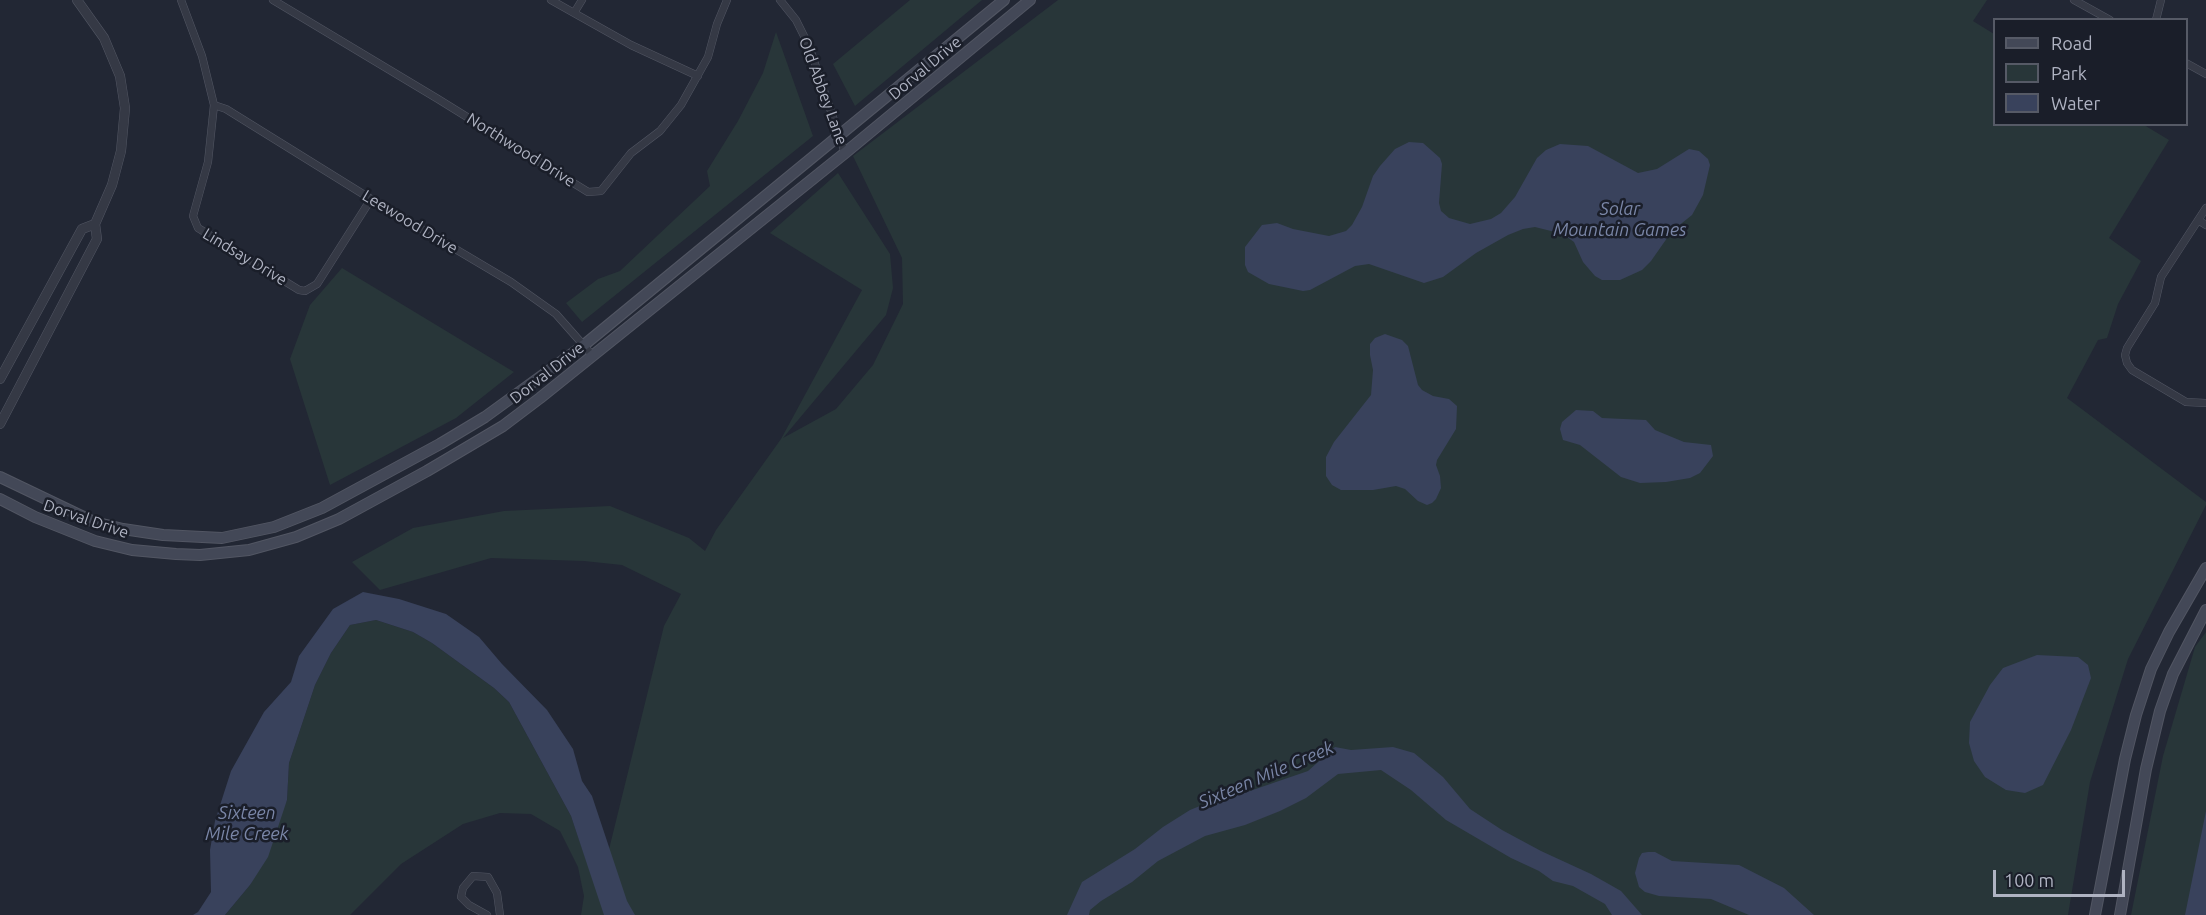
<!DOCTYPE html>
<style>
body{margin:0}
#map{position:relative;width:2206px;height:915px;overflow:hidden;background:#222734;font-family:Ubuntu,sans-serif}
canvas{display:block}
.legend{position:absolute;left:1993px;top:18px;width:195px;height:108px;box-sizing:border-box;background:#1a1e29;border:2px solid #565a66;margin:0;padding:8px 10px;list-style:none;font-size:18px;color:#afb3c2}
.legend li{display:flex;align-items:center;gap:12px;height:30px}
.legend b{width:30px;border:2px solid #565a66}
.scale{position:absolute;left:1993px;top:870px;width:132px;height:27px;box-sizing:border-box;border:3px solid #afb3c2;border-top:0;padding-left:8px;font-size:18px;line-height:21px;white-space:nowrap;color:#afb3c2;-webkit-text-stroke:4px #1a1e29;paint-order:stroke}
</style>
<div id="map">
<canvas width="2206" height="915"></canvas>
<ul class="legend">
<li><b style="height:8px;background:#434857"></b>Road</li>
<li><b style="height:16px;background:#283639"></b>Park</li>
<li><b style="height:16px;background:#39425c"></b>Water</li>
</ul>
<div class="scale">100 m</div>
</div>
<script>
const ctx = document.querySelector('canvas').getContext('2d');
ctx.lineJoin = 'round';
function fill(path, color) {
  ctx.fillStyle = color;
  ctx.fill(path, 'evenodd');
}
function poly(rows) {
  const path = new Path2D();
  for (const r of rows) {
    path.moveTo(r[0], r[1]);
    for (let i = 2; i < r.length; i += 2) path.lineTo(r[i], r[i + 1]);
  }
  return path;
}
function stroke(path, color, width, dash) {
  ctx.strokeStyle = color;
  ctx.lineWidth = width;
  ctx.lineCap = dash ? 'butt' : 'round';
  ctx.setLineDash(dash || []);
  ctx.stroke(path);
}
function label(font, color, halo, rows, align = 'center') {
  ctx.font = font + ' Ubuntu,sans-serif';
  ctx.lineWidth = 5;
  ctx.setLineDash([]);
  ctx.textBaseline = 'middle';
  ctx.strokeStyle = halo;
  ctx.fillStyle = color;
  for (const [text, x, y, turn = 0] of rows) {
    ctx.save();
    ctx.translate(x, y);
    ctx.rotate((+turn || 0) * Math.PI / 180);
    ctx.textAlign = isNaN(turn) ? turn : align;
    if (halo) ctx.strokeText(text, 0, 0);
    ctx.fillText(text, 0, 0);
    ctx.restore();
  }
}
fill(poly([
 [910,0,982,0,855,106,833,64],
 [1058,0,1987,0,1973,21,1994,34,1994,124,2144,125,2169,140,2109,238,2141,261,2118,304,2107,338,2098,340,2067,398,2206,502,2206,505,2128,659,2090,782,2068,915,581,915,584,896,578,867,560,831,531,814,500,813,463,824,401,864,350,915,225,915,250,885,287,800,289,763,315,685,331,653,350,625,376,620,413,632,432,643,494,688,509,702,571,816,598,894,664,626,681,594,622,565,584,561,491,558,380,590,352,562,413,528,504,511,610,506,689,538,705,551,716,530,781,439,862,290,770,233,838,173,890,254,893,288,886,315,783,438,836,409,873,365,903,304,902,258,853,156],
 [776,32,813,136,582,322,566,303,598,279,620,271,710,186,707,171,738,121,763,73],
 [342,268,514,372,456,418,330,485,290,359,310,305],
 [2206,632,2206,915,2131,915,2163,756,2195,647]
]), '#283639');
fill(poly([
 [1409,142,1423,143,1440,158,1442,164,1439,203,1441,211,1449,218,1470,224,1491,219,1501,213,1515,197,1537,158,1546,150,1560,144,1588,146,1638,173,1657,169,1689,149,1699,151,1708,159,1710,165,1703,195,1692,215,1672,231,1651,261,1642,270,1620,280,1602,280,1595,276,1583,262,1574,242,1563,234,1535,227,1523,229,1508,235,1476,253,1443,277,1424,283,1369,264,1355,266,1310,290,1303,291,1269,284,1248,272,1245,265,1245,247,1262,225,1277,223,1293,229,1329,236,1346,231,1352,225,1362,207,1373,176,1380,166,1395,149],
 [1385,334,1402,340,1408,346,1418,385,1422,390,1433,396,1449,399,1457,406,1456,429,1437,460,1436,465,1440,476,1441,488,1436,499,1432,503,1427,505,1418,501,1405,489,1396,486,1373,490,1341,490,1332,485,1326,476,1326,457,1334,442,1371,395,1373,370,1370,355,1370,344,1375,338],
 [1576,410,1593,411,1602,418,1646,420,1655,430,1684,442,1711,445,1713,456,1700,473,1690,478,1666,482,1640,483,1621,477,1580,445,1563,440,1560,429,1562,422],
 [363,592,399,599,446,614,479,637,502,664,547,710,573,749,582,781,592,796,627,901,635,915,604,915,571,816,509,702,494,688,432,643,413,632,376,620,350,625,331,653,315,685,289,763,287,800,268,857,250,885,225,915,193,915,198,912,211,892,210,850,215,821,231,771,264,712,291,682,299,656,333,609],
 [2037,655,2078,657,2088,665,2091,678,2071,730,2043,785,2025,793,2006,790,1985,777,1974,761,1969,743,1970,722,1990,685,2003,668],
 [1335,747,1351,750,1393,747,1414,753,1443,777,1470,809,1502,830,1541,851,1591,874,1621,891,1642,915,1612,915,1605,904,1573,886,1553,881,1539,871,1511,858,1446,820,1411,790,1381,770,1338,774,1306,798,1280,811,1245,825,1205,836,1158,861,1132,882,1101,901,1090,910,1089,915,1067,915,1082,882,1135,849,1163,827,1190,810,1222,797,1244,793,1308,771],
 [2206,810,2206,915,2185,915,2206,811],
 [1648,852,1655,852,1672,861,1739,865,1784,888,1814,915,1749,915,1711,899,1659,896,1645,892,1639,887,1635,873,1639,858,1642,853]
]), '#39425c');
const minor = poly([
 [181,0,202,56,214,105,208,162,193,216,198,228,299,290,305,291,317,284,371,199],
 [273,0,438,99,588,192,601,191,631,153,660,131,681,105,708,57,717,24,727,0],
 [551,0,574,13,582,0],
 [780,0,796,20,809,46,845,153],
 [2074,0,2110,20],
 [574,13,631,45,698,76],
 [2156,20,2161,0],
 [2186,63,2206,74],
 [214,105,226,109,371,199,511,282,556,314,593,356],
 [2206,208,2161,277,2155,303,2127,348,2125,355,2127,363,2132,370,2186,402,2206,403],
 [2198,220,2206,225],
 [487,915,469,905,461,897,463,888,473,876,488,877,497,893,500,915]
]);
const tertiary = poly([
 [0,379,82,229,95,224],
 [0,424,97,239,95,224,112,185,121,151,125,108,120,76,104,38,77,0]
]);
const secondary = poly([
 [0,477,94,522,123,529,163,535,222,538,274,527,322,508,440,444,485,417,584,345,1004,0],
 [0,499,35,517,95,541,132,550,176,554,200,555,249,550,296,537,339,519,427,471,503,426,540,398,845,153,1030,0],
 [2095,915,2125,759,2136,715,2151,669,2169,632,2206,568],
 [2120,915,2146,769,2160,711,2173,674,2206,610]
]);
stroke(minor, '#525663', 8);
stroke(tertiary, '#525663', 10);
stroke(secondary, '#525663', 12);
stroke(minor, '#353945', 7);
stroke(tertiary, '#353945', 9);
stroke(secondary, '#434857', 10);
label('16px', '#afb3c2', '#1a1e29', [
 ["Dorval Drive",925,68,-40],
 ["Old Abbey Lane",823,91,70],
 ["Northwood Drive",521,150,32],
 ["Leewood Drive",410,222,31],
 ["Lindsay Drive",245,257,31],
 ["Dorval Drive",547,373,-38],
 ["Dorval Drive",86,519,19]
]);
label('italic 18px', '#7a86a7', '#1a1e29', [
 ["Solar",1620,209],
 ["Mountain Games",1620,230],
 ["Sixteen Mile Creek",1266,775,-23],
 ["Sixteen",247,813],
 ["Mile Creek",247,834]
]);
</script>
